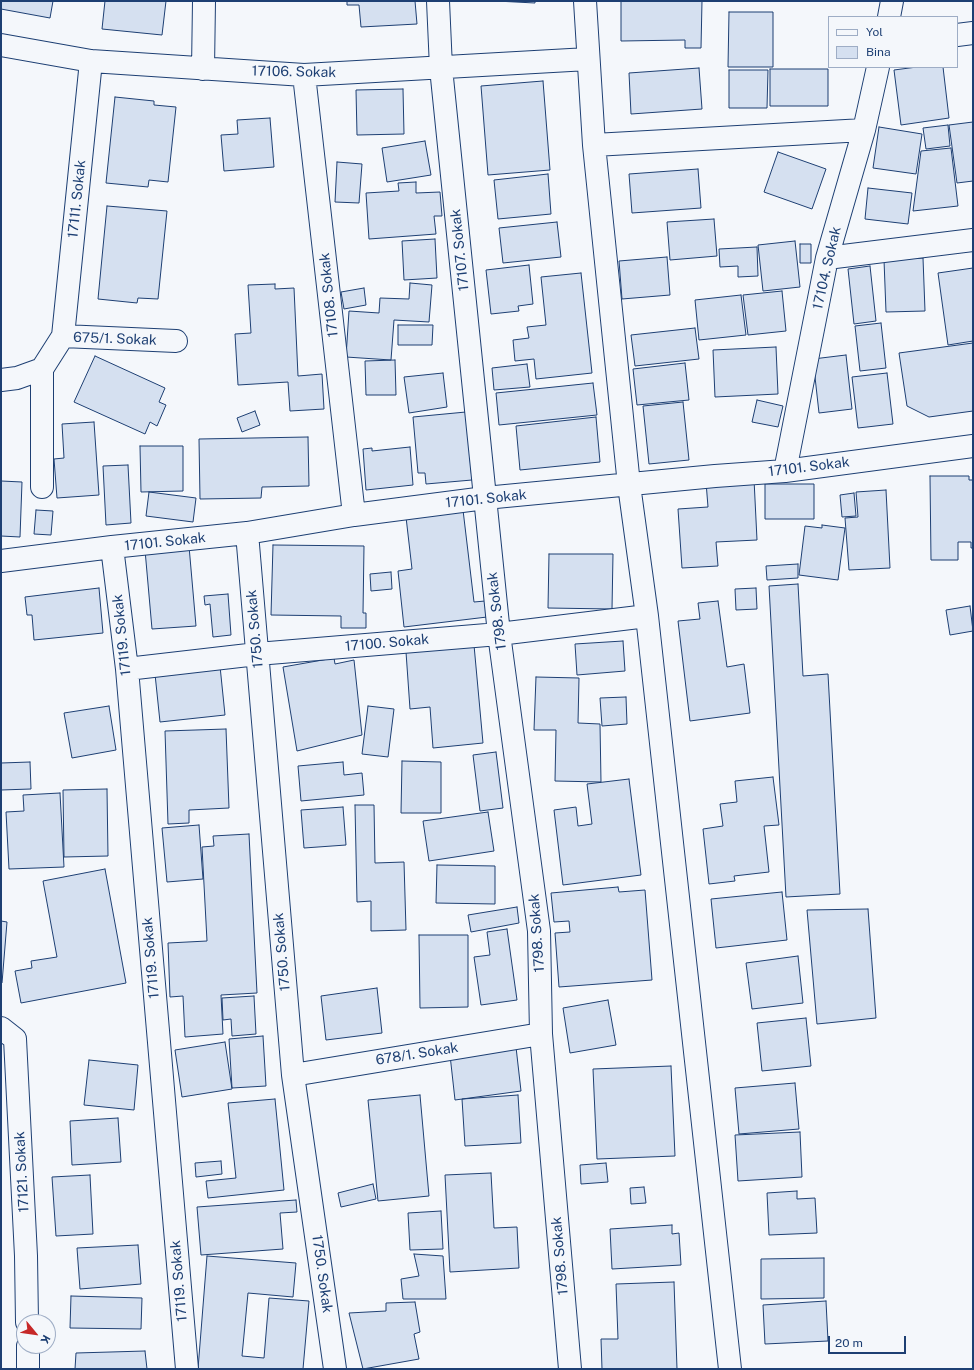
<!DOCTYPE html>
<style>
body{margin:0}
#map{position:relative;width:974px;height:1370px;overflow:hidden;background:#f4f7fb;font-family:"Public Sans",sans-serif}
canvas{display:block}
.frame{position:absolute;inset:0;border:2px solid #1d3f73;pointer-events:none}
.legend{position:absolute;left:828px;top:16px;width:130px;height:52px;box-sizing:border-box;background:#f4f7fb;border:1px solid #9eadc5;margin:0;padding:5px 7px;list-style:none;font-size:12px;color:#1d3f73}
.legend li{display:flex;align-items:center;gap:8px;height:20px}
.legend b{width:20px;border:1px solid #9eadc5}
.north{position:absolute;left:16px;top:1314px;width:40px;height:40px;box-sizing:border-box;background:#f4f7fb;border:1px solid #9eadc5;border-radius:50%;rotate:119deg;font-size:11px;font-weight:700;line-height:16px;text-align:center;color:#1d3f73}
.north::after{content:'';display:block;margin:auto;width:14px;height:18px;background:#c62828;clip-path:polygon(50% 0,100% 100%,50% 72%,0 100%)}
.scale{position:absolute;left:828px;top:1336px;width:78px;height:18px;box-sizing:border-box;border:2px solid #1d3f73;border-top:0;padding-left:5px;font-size:12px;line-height:14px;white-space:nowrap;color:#1d3f73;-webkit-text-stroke:3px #f4f7fb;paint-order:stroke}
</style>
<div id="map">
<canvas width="974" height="1370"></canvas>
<div class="frame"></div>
<ul class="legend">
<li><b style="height:5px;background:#f4f7fb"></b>Yol</li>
<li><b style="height:11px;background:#d5e0f0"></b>Bina</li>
</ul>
<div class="north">K</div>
<div class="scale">20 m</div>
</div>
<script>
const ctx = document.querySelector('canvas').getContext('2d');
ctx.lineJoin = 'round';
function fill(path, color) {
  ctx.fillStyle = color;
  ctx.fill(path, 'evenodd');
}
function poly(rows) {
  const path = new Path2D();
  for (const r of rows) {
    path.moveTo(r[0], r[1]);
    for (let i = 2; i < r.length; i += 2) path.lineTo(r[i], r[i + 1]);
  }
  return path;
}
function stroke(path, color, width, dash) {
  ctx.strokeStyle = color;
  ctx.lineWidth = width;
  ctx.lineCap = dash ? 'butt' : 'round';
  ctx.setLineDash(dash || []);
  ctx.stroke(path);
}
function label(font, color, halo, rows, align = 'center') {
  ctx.font = font + ' "Public Sans",sans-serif';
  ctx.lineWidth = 3;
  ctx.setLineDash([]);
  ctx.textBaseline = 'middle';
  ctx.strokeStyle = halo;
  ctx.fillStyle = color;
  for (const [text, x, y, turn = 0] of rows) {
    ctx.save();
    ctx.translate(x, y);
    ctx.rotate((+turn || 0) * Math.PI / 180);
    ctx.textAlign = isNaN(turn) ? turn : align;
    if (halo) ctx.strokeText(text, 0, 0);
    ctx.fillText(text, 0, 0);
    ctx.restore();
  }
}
const building = poly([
 [1,1,53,1,50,18,1,9,1,1],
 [105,1,166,1,162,35,102,29,105,1],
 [347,1,415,1,417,24,361,27,359,5,347,5,347,1],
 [496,1,535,1,535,3,496,1],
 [621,1,702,1,701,48,685,48,685,40,621,41,621,1],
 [729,12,773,12,773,67,728,67,729,12],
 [917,67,943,67,949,118,901,125,894,70,917,67],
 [699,68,702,109,631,114,629,73,699,68],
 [770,69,828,69,828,106,770,106,770,69],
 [729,70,768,70,767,108,729,108,729,70],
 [543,81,550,170,488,175,481,86,543,81],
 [403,89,404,134,357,135,356,90,403,89],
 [115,97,154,101,154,105,176,107,168,182,149,180,148,187,106,183,115,97],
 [270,118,274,167,224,171,221,135,238,134,237,120,270,118],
 [973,122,973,181,957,183,949,125,973,122],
 [948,125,950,146,926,149,923,128,948,125],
 [879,127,922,134,916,174,873,168,879,127],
 [425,141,431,175,387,182,382,148,425,141],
 [951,148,958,206,913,211,921,151,951,148],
 [778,152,826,169,812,209,764,192,778,152],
 [337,162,362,164,359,203,335,202,337,162],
 [698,169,701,208,632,213,629,174,698,169],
 [548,174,551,214,498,219,494,180,548,174],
 [416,182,416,193,440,192,442,216,434,216,436,234,369,239,366,193,399,191,398,183,416,182],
 [868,188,912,193,908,224,865,219,868,188],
 [107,206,167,211,158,299,138,298,137,303,98,299,107,206],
 [714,219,717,256,670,260,667,222,714,219],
 [557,222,561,257,503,263,499,228,557,222],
 [435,239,437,278,404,280,402,241,435,239],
 [795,241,800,287,763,291,758,245,795,241],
 [800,244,811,244,811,263,800,263,800,244],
 [757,247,758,276,738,277,738,266,720,267,719,249,757,247],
 [667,257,670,295,622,299,619,261,667,257],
 [923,258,925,311,886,312,884,260,923,258],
 [529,265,533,304,518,306,519,311,491,314,486,270,529,265],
 [870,266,876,321,854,324,848,269,870,266],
 [973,268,973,341,948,345,938,273,973,268],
 [581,273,592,373,536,379,534,359,515,361,513,340,529,338,527,327,546,325,541,277,581,273],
 [410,283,432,285,429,322,394,320,391,360,346,357,349,311,379,313,380,298,409,299,410,283],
 [275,284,275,289,294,288,298,376,322,374,324,409,290,411,288,382,238,385,235,334,251,333,248,285,275,284],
 [364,288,366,305,344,309,341,292,364,288],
 [782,291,786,331,748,335,743,295,782,291],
 [741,295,746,335,699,340,695,300,741,295],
 [881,323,886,368,860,371,855,326,881,323],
 [398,325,433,325,432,345,398,345,398,325],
 [695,328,699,359,635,366,631,335,695,328],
 [973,343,973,411,929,417,907,406,899,353,973,343],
 [776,347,778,394,715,397,713,350,776,347],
 [846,355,852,409,819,413,813,359,846,355],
 [95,356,165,388,159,402,166,405,157,426,150,422,145,434,74,402,95,356],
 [395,360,396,395,366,395,365,361,395,360],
 [685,363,689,400,637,405,633,369,685,363],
 [527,364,530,387,494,390,492,368,527,364],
 [443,373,447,407,409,413,404,377,443,373],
 [887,373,893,424,858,428,852,377,887,373],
 [593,383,597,415,499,425,496,393,593,383],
 [757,400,783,406,778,427,752,422,757,400],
 [683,402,689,460,649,464,643,406,683,402],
 [255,411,260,425,242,432,237,418,255,411],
 [466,412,472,480,426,484,425,473,418,473,413,417,466,412],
 [596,417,600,462,520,470,516,426,596,417],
 [94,422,99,495,57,498,54,459,64,458,62,424,94,422],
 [308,437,309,486,262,487,261,498,200,499,199,439,308,437],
 [140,446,183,446,183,491,141,492,140,446],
 [410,447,413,485,366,490,363,449,372,448,372,451,410,447],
 [128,465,131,523,106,525,103,466,128,465],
 [930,476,969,476,969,480,973,480,973,548,971,548,971,542,958,542,958,560,931,560,930,476],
 [754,479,757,540,716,542,718,566,682,568,678,509,708,507,706,482,754,479],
 [1,481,22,482,20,537,1,536,1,481],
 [765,484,814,484,814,519,765,519,765,484],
 [886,490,890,568,849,570,845,518,858,517,856,492,886,490],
 [149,492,196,498,193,522,146,516,149,492],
 [854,493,856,516,842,517,840,495,854,493],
 [36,510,53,511,51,535,34,534,36,510],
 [463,510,474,602,485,601,487,617,404,627,398,571,412,569,406,517,463,510],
 [822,525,845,528,838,580,799,575,805,526,822,528,822,525],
 [273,545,364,546,363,613,366,613,366,628,341,628,341,616,271,615,273,545],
 [189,546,196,626,152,629,145,550,189,546],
 [549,554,613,554,612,609,548,608,549,554],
 [798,564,798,578,767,580,766,566,798,564],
 [391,572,392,589,371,591,370,574,391,572],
 [798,584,803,676,828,674,840,894,786,897,769,586,798,584],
 [99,588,103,633,34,640,32,615,27,615,25,597,99,588],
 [756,588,757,609,736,610,735,589,756,588],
 [228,594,231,635,213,637,210,604,205,605,204,596,228,594],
 [718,601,727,667,744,664,750,713,690,721,678,621,700,619,698,603,718,601],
 [970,606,973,631,950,635,946,610,970,606],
 [623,641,625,671,577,675,575,644,623,641],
 [474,645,483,743,433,748,430,707,410,709,406,652,474,645],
 [334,658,335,664,354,660,362,735,297,751,283,667,334,658],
 [220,666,225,715,160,722,155,674,220,666],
 [536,677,579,678,578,723,600,724,601,782,555,781,556,730,534,730,536,677],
 [626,697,627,724,602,726,600,698,626,697],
 [109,706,116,750,72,758,64,713,109,706],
 [368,706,394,709,388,757,362,754,368,706],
 [226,729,229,808,189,810,189,823,168,824,165,731,226,729],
 [496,752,503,808,480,811,473,755,496,752],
 [402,761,441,762,441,813,401,813,402,761],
 [30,762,31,789,1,790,1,763,30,762],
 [343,762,344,775,362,773,364,795,301,801,298,766,343,762],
 [773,777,779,825,764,826,769,872,734,876,735,881,709,884,703,829,723,826,720,804,737,802,735,781,773,777],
 [629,779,641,875,563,885,554,810,576,807,578,826,592,824,587,784,629,779],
 [107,789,108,856,64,857,63,790,107,789],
 [60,793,64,867,9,869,6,812,24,811,23,795,60,793],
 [355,805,374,805,375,863,404,862,406,930,371,931,371,901,357,902,355,805],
 [343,807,346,845,304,848,301,810,343,807],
 [488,812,494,851,429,861,423,821,488,812],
 [199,825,203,879,167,882,162,828,199,825],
 [249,834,257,993,221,995,223,1034,185,1037,183,996,170,997,168,943,207,941,202,847,214,846,213,836,249,834],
 [437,865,495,866,495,904,436,903,437,865],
 [105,869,126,983,21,1003,15,971,32,968,31,961,57,957,43,881,105,869],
 [618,887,619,892,645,890,652,980,559,987,555,933,570,932,569,921,554,922,551,893,618,887],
 [782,892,787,940,716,948,711,899,782,892],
 [517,907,519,923,471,932,468,915,517,907],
 [868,909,876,1018,817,1024,807,910,868,909],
 [1,921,7,922,2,983,1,983,1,921],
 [507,929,517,1000,481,1005,474,957,490,955,487,932,507,929],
 [419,935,468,935,468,1007,420,1008,419,935],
 [798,956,803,1003,752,1009,746,963,798,956],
 [377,988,382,1033,326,1040,321,996,377,988],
 [254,996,256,1034,232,1036,231,1019,223,1020,222,998,254,996],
 [608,1000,616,1045,570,1053,563,1008,608,1000],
 [806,1018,811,1066,762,1071,757,1023,806,1018],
 [263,1036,266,1086,232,1088,229,1039,263,1036],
 [225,1042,232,1089,182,1097,175,1050,225,1042],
 [516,1047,521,1091,455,1100,450,1055,516,1047],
 [89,1060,138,1065,134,1110,84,1105,89,1060],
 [671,1066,675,1156,597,1159,593,1069,671,1066],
 [795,1083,799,1129,739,1134,735,1088,795,1083],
 [420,1095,429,1196,378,1201,368,1100,420,1095],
 [518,1095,521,1143,465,1146,462,1099,518,1095],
 [275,1099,284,1190,208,1198,206,1181,236,1178,228,1103,275,1099],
 [118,1118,121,1162,72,1165,70,1121,118,1118],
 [800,1132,802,1177,738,1181,735,1135,800,1132],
 [221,1161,222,1174,196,1177,195,1163,221,1161],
 [606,1163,608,1182,581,1184,580,1165,606,1163],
 [491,1173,494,1228,517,1227,519,1268,450,1272,445,1175,491,1173],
 [90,1175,93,1234,56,1236,52,1177,90,1175],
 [373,1184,376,1199,341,1207,338,1193,373,1184],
 [644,1187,646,1203,631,1204,630,1188,644,1187],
 [797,1191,797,1199,815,1198,817,1233,769,1235,767,1193,797,1191],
 [296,1200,297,1212,280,1213,283,1249,201,1255,197,1207,296,1200],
 [441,1211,443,1249,410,1250,408,1213,441,1211],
 [672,1225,672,1234,679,1233,681,1265,612,1269,610,1229,672,1225],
 [138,1245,141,1284,80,1289,77,1248,138,1245],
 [414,1254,443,1256,446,1299,403,1299,401,1279,419,1276,414,1254],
 [207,1256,296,1263,293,1297,248,1293,242,1356,264,1358,269,1298,309,1301,303,1369,198,1369,207,1256],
 [824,1258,824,1298,761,1299,761,1259,824,1258],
 [674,1282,677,1369,602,1369,601,1339,618,1339,616,1284,674,1282],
 [71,1296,142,1298,141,1329,70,1328,71,1296],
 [826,1301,828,1341,765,1344,763,1305,826,1301],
 [415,1302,420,1332,414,1334,419,1359,363,1369,349,1313,386,1311,386,1303,415,1302],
 [145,1351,147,1369,75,1369,76,1353,145,1351]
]);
fill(building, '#d5e0f0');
stroke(building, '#1d3f73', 1);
const minor = poly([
 [438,1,441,68,499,634,539,931,541,1034,570,1369],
 [585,1,594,145,629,485,647,616,730,1369],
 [889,17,892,1],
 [957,35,973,33],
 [1,45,91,61,304,75,588,59],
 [203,69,204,1],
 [304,75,354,515],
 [594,145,864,130],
 [827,258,973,240],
 [63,336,91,61],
 [1,380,17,378,42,369,63,336,176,341],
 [785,471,827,258,864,130,878,67],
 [42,487,42,369],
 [247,533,293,1075,335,1369],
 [112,547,127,669,187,1369],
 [1,561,112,547,247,533,354,515,485,498,715,476,785,471,973,446],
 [127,669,257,654,499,634,647,616],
 [1,1028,15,1039,26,1256,27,1322],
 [293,1075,541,1034],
 [28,1346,28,1369]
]);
stroke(minor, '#1d3f73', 24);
stroke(minor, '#f4f7fb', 22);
label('14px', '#1d3f73', '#f4f7fb', [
 ["17106. Sokak",294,72,1],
 ["17111. Sokak",77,199,-84],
 ["17107. Sokak",460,250,-96],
 ["17104. Sokak",827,268,-77],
 ["17108. Sokak",329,295,-96],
 ["675/1. Sokak",115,339,2],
 ["17101. Sokak",809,467,-7],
 ["17101. Sokak",486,499,-6],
 ["17101. Sokak",165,542,-6],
 ["1798. Sokak",497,611,-97],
 ["1750. Sokak",255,629,-95],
 ["17119. Sokak",122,635,-96],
 ["17100. Sokak",387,643,-5],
 ["1798. Sokak",537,933,-94],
 ["1750. Sokak",282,952,-95],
 ["17119. Sokak",151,958,-95],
 ["678/1. Sokak",417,1054,-9],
 ["17121. Sokak",22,1172,-93],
 ["1798. Sokak",560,1256,-95],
 ["1750. Sokak",322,1274,82],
 ["17119. Sokak",179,1281,-95]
]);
</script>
